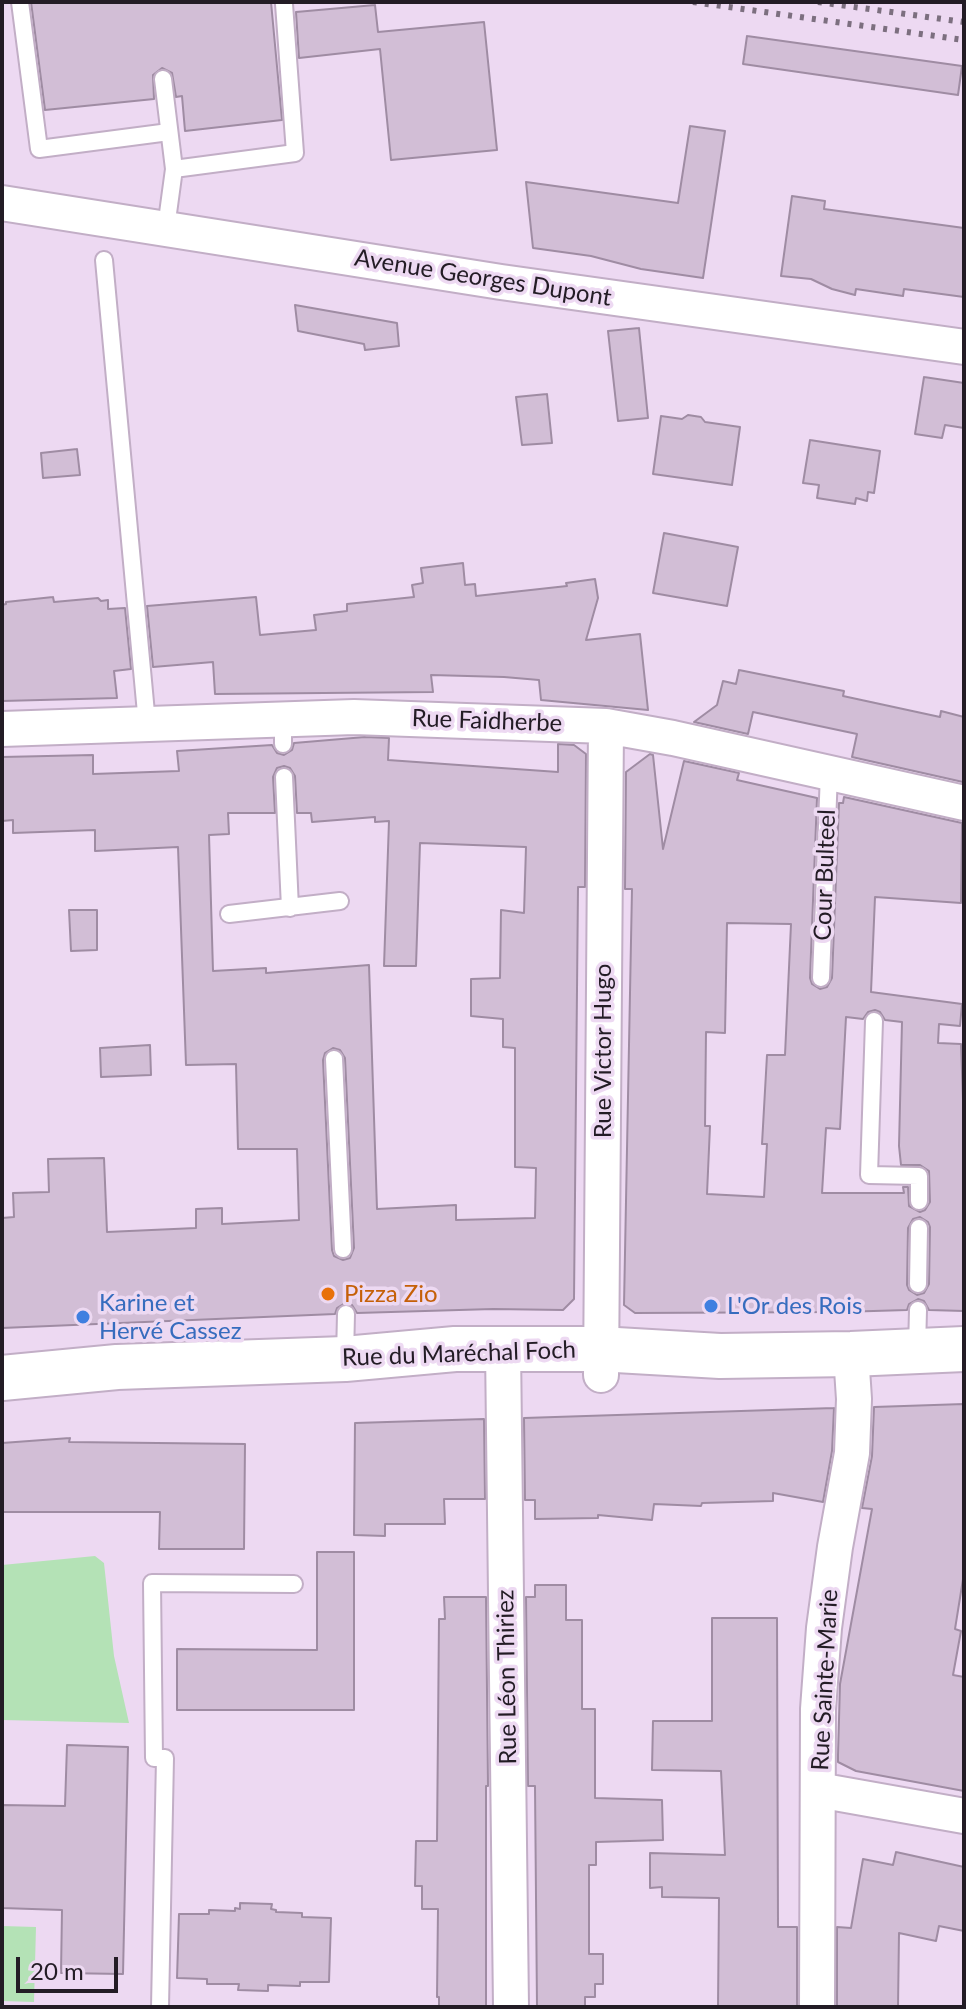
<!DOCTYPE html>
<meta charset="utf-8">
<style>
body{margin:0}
#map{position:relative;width:966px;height:2009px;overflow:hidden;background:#edd9f2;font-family:Lato,sans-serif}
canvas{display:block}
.frame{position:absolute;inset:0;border:4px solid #231c25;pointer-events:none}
.scale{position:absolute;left:16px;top:1957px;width:102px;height:36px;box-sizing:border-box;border:4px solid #231c25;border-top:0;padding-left:10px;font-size:24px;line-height:28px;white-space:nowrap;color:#231c25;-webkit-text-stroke:6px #edd9f2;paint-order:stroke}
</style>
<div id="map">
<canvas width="966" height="2009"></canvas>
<div class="frame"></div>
<div class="scale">20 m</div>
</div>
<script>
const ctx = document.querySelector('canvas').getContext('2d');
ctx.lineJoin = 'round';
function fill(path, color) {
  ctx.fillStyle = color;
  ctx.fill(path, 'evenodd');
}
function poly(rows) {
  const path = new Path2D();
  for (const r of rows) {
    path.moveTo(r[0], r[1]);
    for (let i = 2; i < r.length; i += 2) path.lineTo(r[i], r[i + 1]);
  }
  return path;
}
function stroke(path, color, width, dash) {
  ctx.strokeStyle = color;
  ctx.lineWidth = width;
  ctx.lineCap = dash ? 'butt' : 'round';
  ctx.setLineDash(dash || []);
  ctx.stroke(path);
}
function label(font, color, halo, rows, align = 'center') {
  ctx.font = font + ' Lato,sans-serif';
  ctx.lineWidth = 7;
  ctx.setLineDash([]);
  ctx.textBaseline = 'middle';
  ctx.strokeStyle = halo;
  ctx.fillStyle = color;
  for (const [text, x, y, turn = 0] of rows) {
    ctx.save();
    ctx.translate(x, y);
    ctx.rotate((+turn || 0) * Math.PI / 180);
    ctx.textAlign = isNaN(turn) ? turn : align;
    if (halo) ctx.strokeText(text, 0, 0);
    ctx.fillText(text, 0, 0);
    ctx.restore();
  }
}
fill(poly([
 [95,1556,104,1563,114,1656,129,1723,2,1720,2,1565],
 [2,1926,36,1927,34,2002,2,2001]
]), '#b4e2b6');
const building = poly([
 [31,2,271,2,282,120,185,131,182,96,176,97,172,73,162,68,153,75,154,99,45,110,31,2],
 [375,5,378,32,484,22,497,150,391,160,380,49,299,58,296,12,375,5],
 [747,36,962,66,958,95,743,64,747,36],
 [690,126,725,131,703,278,641,269,591,256,533,248,526,182,678,203,690,126],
 [792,196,825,201,824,209,964,228,964,297,904,289,903,296,856,289,855,295,832,289,811,279,781,276,792,196],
 [295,305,397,323,399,346,365,350,364,344,298,331,295,305],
 [639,328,648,418,618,421,608,331,639,328],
 [924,377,964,383,964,428,945,425,942,438,915,434,924,377],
 [547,394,552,443,522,445,516,397,547,394],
 [688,415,701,417,705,422,740,427,732,485,653,474,661,416,682,419,688,415],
 [810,440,880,451,874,493,868,492,867,501,856,498,855,504,817,498,819,485,803,483,810,440],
 [77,449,80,475,43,478,41,453,77,449],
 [664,533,738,547,727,606,653,593,664,533],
 [463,563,465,585,475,584,476,596,567,586,566,583,595,579,598,598,586,640,640,634,648,710,541,700,539,680,504,677,431,675,433,692,215,694,213,662,153,667,147,606,256,597,260,635,316,630,314,615,347,611,347,604,414,597,412,585,423,583,421,568,463,563],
 [53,597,54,602,98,598,101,601,108,600,108,609,125,608,131,669,114,671,117,698,2,701,2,605,6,604,6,602,53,597],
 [739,670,844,691,843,696,940,717,941,711,964,717,964,780,963,782,852,757,857,734,753,712,748,734,694,722,717,705,723,681,736,684,739,670],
 [365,737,389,738,388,760,558,772,558,744,574,745,586,754,585,887,578,887,574,1299,563,1310,493,1309,357,1313,352,1305,345,1303,337,1308,335,1314,2,1328,2,1218,14,1217,13,1193,49,1192,48,1159,104,1158,107,1232,196,1228,196,1209,222,1208,222,1224,299,1220,297,1149,238,1149,236,1064,186,1065,178,847,95,851,95,830,13,833,13,820,2,821,2,757,93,755,93,774,179,771,177,751,272,745,277,753,284,755,292,750,294,743,365,737],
 [284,766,290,768,295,776,297,813,311,813,312,822,375,817,375,822,389,821,384,966,416,966,420,843,526,847,524,913,501,910,500,978,471,979,471,1016,503,1019,503,1047,515,1048,515,1167,536,1168,535,1218,456,1220,456,1205,377,1209,369,965,266,973,266,968,213,971,209,835,229,834,228,813,275,813,273,777,277,768,284,766],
 [333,1048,340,1050,345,1058,354,1248,350,1258,343,1260,334,1256,332,1250,323,1060,325,1053,333,1048],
 [650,754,653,755,663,849,684,761,739,773,737,780,817,798,810,978,812,984,820,989,827,987,832,978,839,803,843,803,844,797,962,823,961,903,875,897,871,992,962,1004,960,1026,939,1024,938,1043,961,1044,964,1127,964,1311,929,1310,924,1301,918,1299,909,1304,907,1310,840,1312,635,1313,624,1305,632,889,625,889,626,772,650,754],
 [727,923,791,924,785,1055,767,1055,762,1144,767,1144,764,1197,707,1194,710,1126,705,1126,706,1032,725,1033,727,923],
 [875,1010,880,1012,885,1020,902,1022,899,1146,901,1165,920,1165,929,1171,930,1202,925,1210,920,1212,909,1206,908,1187,903,1187,904,1193,822,1193,826,1128,840,1129,846,1017,863,1019,868,1012,875,1010],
 [920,1217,928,1222,930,1227,929,1284,924,1293,917,1295,909,1290,907,1285,908,1228,913,1219,920,1217],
 [69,910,97,910,97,950,71,951,69,910],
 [150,1045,151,1075,101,1077,100,1048,150,1045],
 [964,1404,964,1573,955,1629,961,1631,953,1675,964,1677,964,1791,856,1771,838,1762,838,1755,840,1684,872,1509,862,1508,872,1456,874,1407,964,1404],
 [834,1408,832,1451,823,1502,773,1493,773,1501,702,1503,701,1506,654,1504,652,1520,598,1515,598,1518,535,1519,535,1500,525,1500,524,1418,834,1408],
 [484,1419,485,1499,444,1499,445,1524,385,1524,385,1536,354,1535,355,1423,484,1419],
 [70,1438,69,1442,245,1444,244,1549,159,1549,160,1512,2,1512,2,1443,70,1438],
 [317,1552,354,1552,354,1710,177,1710,177,1649,317,1650,317,1552],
 [535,1585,566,1585,566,1620,582,1620,582,1709,595,1709,595,1798,662,1800,663,1840,596,1842,596,1865,589,1865,589,1954,603,1954,603,1984,595,1984,595,1997,585,1997,585,2007,537,2007,535,1786,528,1786,526,1597,535,1597,535,1585],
 [444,1597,486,1597,488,1786,486,1786,486,2007,439,2007,439,1997,437,1997,438,1909,422,1909,422,1886,415,1886,416,1841,437,1841,439,1619,445,1619,444,1597],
 [712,1618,777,1618,778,1927,797,1927,797,2007,718,2007,719,1898,662,1897,662,1887,650,1888,650,1853,725,1855,721,1771,652,1770,653,1721,712,1721,712,1618],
 [67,1745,128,1747,123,1974,61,1973,62,1910,2,1908,2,1805,65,1806,67,1745],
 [896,1852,964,1867,964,1931,939,1926,936,1941,899,1933,898,2007,837,2007,837,1927,851,1928,863,1859,893,1865,896,1852],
 [240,1903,272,1904,271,1909,276,1910,276,1912,302,1913,302,1917,331,1918,329,1982,300,1982,300,1986,268,1985,268,1991,238,1990,239,1984,207,1984,207,1979,177,1978,179,1914,209,1914,209,1910,235,1911,235,1908,240,1909,240,1903]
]);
fill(building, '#d2bed6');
stroke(building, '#9f8ca3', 2);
const lane = poly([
 [20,2,39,149,169,132],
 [163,79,174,169,295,153,284,4],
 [166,228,174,169],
 [104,260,147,724],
 [283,744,283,719],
 [284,777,290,908],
 [229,914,340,901],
 [821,978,829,773],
 [874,1021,869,1175,919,1176,919,1201],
 [334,1059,343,1249],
 [918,1284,919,1228],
 [917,1349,918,1310],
 [345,1357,346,1314],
 [160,2007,165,1758,154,1758,152,1583,294,1584]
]);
const street = poly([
 [2,203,501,282,964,347],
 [2,729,354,717,606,726,673,738,964,803],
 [503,1348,511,2007],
 [601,1375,606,726],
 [818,1790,964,1816],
 [817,2007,818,1709,824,1628,835,1547,852,1453,854,1399,851,1354]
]);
const secondary = poly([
 [2,1378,117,1367,345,1359,455,1349,599,1349,720,1356,851,1354,964,1349]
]);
stroke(lane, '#c2aec6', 20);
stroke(street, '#c2aec6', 38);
stroke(secondary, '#c2aec6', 48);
stroke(lane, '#fff', 16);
stroke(street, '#fff', 34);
stroke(secondary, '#fff', 44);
stroke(poly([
 [693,2,964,40],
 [818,2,964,22]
]), '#7c6f7f', 6, [4, 8]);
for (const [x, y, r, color] of [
 [328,1294,8,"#e8710a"],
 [711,1306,8,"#3f7fe0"],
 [83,1317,8,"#3f7fe0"]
]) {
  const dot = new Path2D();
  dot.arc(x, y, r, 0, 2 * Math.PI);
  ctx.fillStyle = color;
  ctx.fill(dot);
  stroke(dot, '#edd9f2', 3);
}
label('24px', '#231c25', '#edd9f2', [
 ["Avenue Georges Dupont",483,278,9],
 ["Rue Faidherbe",487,721,2],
 ["Cour Bulteel",825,875,-88],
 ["Rue Victor Hugo",603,1051,-90],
 ["Rue du Maréchal Foch",459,1354,-2],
 ["Rue Léon Thiriez",507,1677,-91],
 ["Rue Sainte-Marie",825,1680,-87]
]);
label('24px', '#c56008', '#edd9f2', [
 ["Pizza Zio",344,1294]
], 'left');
label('24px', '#366cbe', '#edd9f2', [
 ["Karine et",99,1303],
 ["Hervé Cassez",99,1331],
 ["L'Or des Rois",727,1306]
], 'left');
</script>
